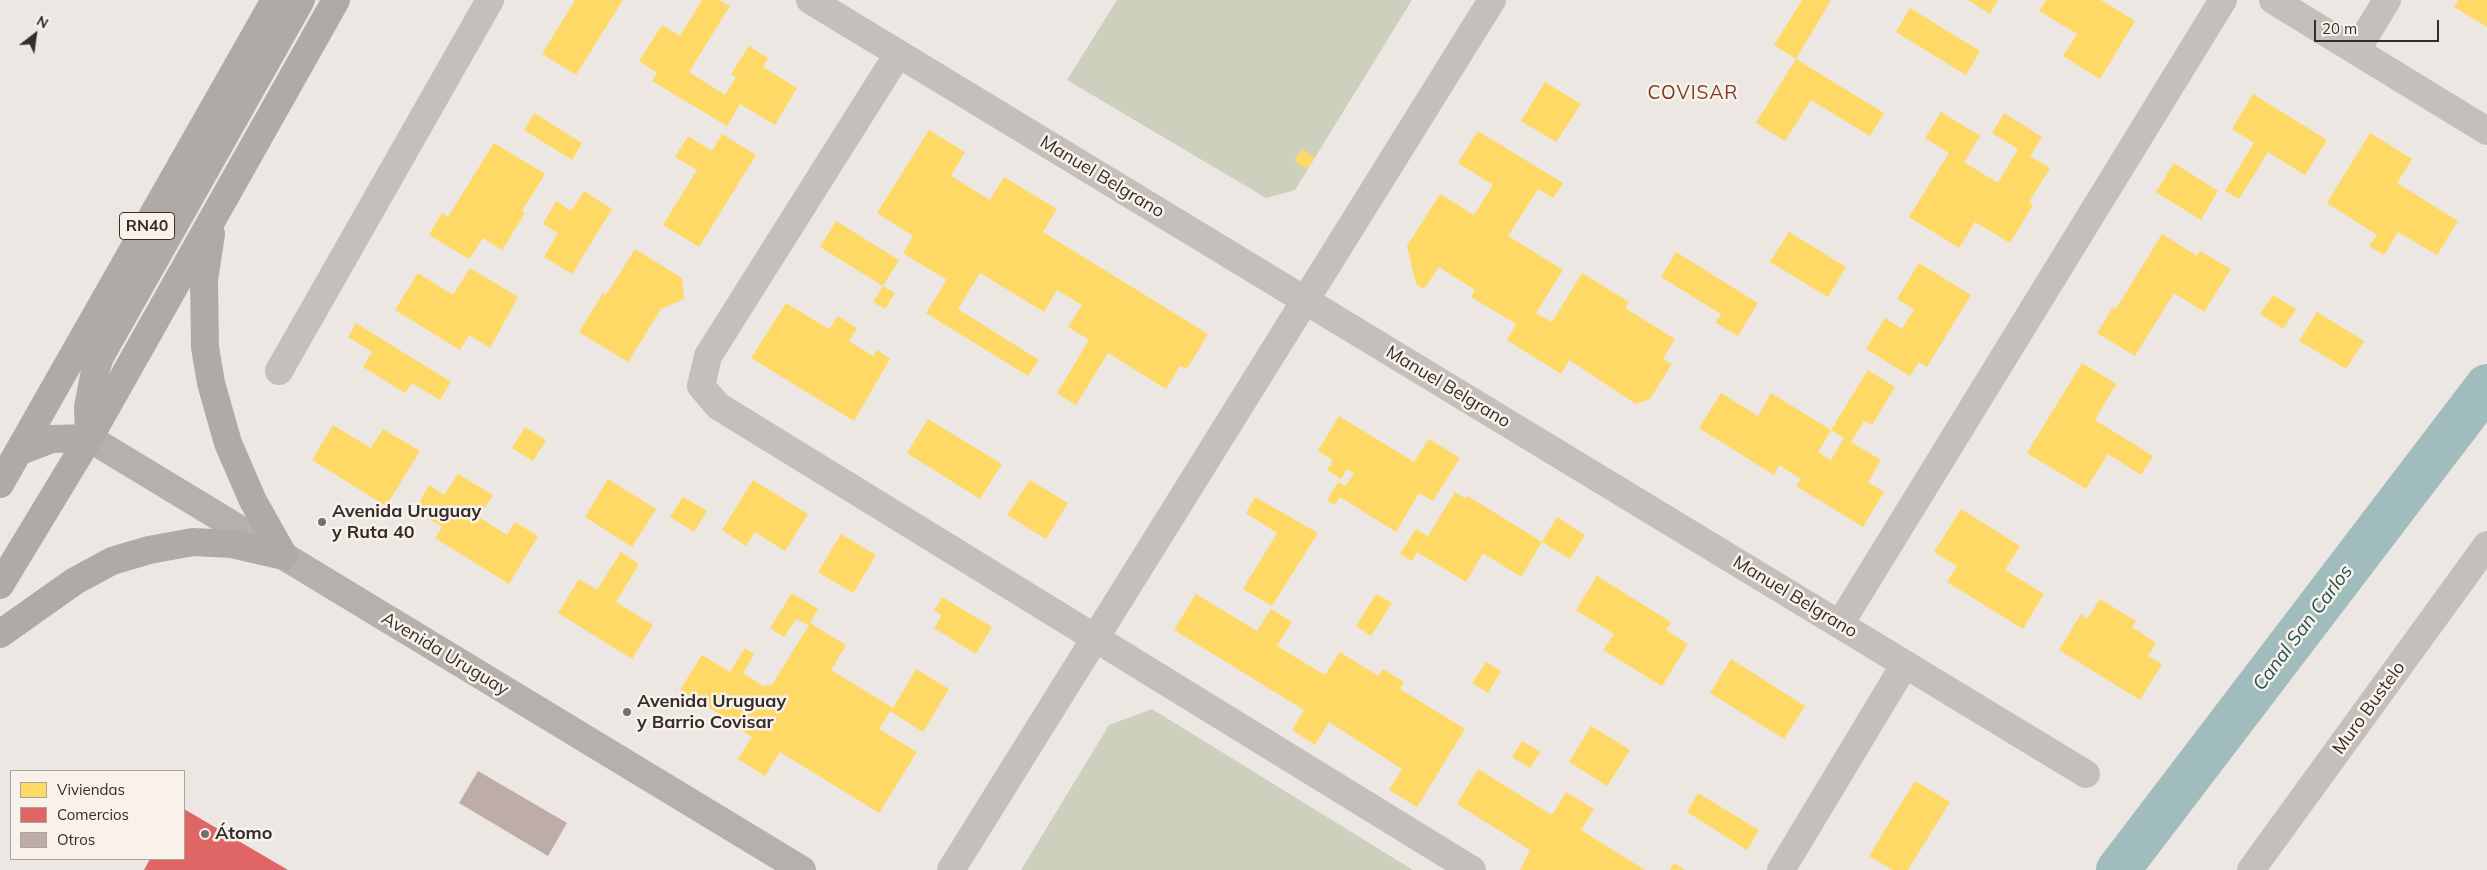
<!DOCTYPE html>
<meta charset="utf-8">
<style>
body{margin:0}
#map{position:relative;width:2487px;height:870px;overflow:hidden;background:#ece7e3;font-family:Mulish,sans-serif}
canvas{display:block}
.legend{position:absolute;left:10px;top:770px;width:175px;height:90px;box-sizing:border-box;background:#f8f2eb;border:1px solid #aaa39e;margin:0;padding:6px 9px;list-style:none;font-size:15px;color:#362d2a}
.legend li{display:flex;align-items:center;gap:10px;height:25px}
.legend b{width:25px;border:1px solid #aaa39e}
.north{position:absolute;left:10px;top:10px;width:50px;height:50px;-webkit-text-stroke:4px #f8f2eb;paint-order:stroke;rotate:30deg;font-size:14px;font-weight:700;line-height:20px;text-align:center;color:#362d2a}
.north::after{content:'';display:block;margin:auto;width:18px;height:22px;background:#362d2a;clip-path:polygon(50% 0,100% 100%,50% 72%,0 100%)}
.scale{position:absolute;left:2314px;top:20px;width:125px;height:22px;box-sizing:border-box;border:2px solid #362d2a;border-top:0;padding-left:6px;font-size:15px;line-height:18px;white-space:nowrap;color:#362d2a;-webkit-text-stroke:4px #f8f2eb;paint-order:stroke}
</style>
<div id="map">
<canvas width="2487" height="870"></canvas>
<ul class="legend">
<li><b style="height:14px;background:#ffd966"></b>Viviendas</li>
<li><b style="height:14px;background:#e06666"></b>Comercios</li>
<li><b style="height:14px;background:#beaca6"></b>Otros</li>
</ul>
<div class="north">N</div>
<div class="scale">20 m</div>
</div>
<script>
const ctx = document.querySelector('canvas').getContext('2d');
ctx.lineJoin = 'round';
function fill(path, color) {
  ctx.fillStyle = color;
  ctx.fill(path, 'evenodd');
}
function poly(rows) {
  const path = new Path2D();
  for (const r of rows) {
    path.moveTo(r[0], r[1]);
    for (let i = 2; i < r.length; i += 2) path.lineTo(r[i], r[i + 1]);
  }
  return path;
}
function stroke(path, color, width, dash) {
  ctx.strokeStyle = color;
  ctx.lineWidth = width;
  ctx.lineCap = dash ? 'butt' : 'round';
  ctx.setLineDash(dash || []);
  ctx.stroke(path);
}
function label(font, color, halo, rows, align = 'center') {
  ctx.font = font + ' Mulish,sans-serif';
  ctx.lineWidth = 5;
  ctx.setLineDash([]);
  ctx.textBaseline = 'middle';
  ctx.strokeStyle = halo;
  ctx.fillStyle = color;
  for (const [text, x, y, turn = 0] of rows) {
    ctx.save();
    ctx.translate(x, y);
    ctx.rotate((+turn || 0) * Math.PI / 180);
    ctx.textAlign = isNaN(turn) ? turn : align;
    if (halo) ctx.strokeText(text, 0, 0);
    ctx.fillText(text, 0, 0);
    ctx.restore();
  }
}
fill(poly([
 [1117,0,1412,0,1295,190,1266,198,1067,80],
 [1152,709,1413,870,1021,870,1109,725]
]), '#ced0be');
fill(poly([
 [575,0,623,0,576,75,542,54],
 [702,0,719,0,730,6,689,72,725,95,736,77,731,74,749,46,768,58,763,67,797,88,775,125,740,104,727,126,652,81,657,73,639,61,662,25,680,36],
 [1802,0,1831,0,1796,59,1884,113,1870,136,1811,100,1785,141,1756,123,1796,59,1774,45],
 [1968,0,1998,0,1990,14],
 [2046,0,2101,0,2135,21,2100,79,2063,56,2077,34,2039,11],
 [2458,0,2487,0,2487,27,2454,7],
 [1910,8,1980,51,1966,75,1896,32],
 [1545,82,1581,104,1556,142,1521,121],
 [2253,94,2327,140,2305,175,2268,152,2239,199,2225,191,2254,143,2232,129],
 [1941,112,1980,136,1964,162,1998,183,2018,149,1992,133,2004,113,2042,137,2030,156,2050,168,2029,202,2033,205,2010,243,1975,222,1959,248,1909,217,1949,153,1925,138],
 [534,113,582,143,572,160,524,130],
 [929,130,965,152,951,176,990,200,1004,177,1057,209,1043,232,1208,334,1187,369,1180,366,1166,389,1108,353,1076,405,1057,393,1089,340,1068,327,1082,305,1057,290,1044,312,980,273,958,309,1039,360,1028,376,926,313,947,280,903,253,913,236,877,213],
 [1478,131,1563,183,1553,198,1538,189,1508,236,1563,270,1536,313,1552,322,1582,273,1629,302,1625,308,1675,339,1663,359,1672,364,1650,399,1636,404,1569,360,1561,374,1507,340,1516,324,1471,297,1475,290,1439,267,1424,289,1416,284,1407,246,1440,194,1474,215,1493,185,1458,163],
 [2370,133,2412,159,2397,183,2458,221,2437,255,2398,232,2384,255,2369,246,2377,235,2327,203],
 [722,134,756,155,699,247,663,225,697,170,675,157,688,136,712,151],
 [494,143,545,174,522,211,525,213,502,250,483,238,469,259,429,235,442,213,448,217],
 [1302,149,1315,158,1307,169,1294,161],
 [2174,163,2218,191,2201,220,2156,192],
 [584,191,612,209,572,274,544,257,558,233,543,224,556,201,571,211],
 [836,221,899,260,883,286,820,247],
 [1789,232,1846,267,1828,297,1770,262],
 [2162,234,2197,256,2200,251,2231,269,2204,312,2174,293,2135,356,2097,333,2113,307,2116,309],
 [635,249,682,278,684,299,661,309,628,362,579,332,603,293,606,295],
 [1676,252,1758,303,1738,336,1716,323,1721,314,1661,277],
 [1919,263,1971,295,1927,367,1919,362,1910,376,1866,349,1885,318,1902,329,1914,309,1897,299],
 [470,268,518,297,490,348,469,335,460,350,395,310,418,273,453,295],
 [883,286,895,293,885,309,873,302],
 [2273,295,2296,309,2283,329,2260,314],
 [786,303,829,329,838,316,857,328,849,341,873,356,877,350,890,359,854,421,751,358],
 [2317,312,2364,341,2346,369,2299,341],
 [356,323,451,382,440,400,412,383,405,393,363,367,372,352,348,337],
 [2082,363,2116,384,2095,420,2153,456,2141,475,2108,454,2086,489,2027,453],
 [1868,370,1895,387,1872,425,1864,421,1851,442,1881,460,1868,482,1884,492,1863,527,1796,486,1801,479,1779,465,1774,475,1699,428,1721,393,1758,416,1771,393,1831,430],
 [1831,430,1844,438,1831,460,1818,452],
 [1339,416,1414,462,1429,439,1460,458,1433,501,1419,493,1396,532,1340,497,1335,505,1327,501,1338,482,1346,486,1354,473,1347,469,1341,479,1327,470,1333,460,1318,451],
 [928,419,1002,464,980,499,907,453],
 [333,425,371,448,383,429,420,451,386,506,312,460],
 [525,427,546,440,533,461,512,448],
 [458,474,493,495,479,517,507,535,515,522,538,536,509,584,435,538,442,527,415,510,429,485,444,495],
 [608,479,656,509,632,547,585,517],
 [753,480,808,514,785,551,755,532,746,546,722,530],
 [1030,480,1068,503,1046,539,1007,515],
 [1455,492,1466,499,1468,496,1542,542,1521,577,1483,553,1466,582,1417,552,1412,561,1400,554,1416,529,1428,536],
 [683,497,707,511,694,532,670,517],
 [1255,497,1318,533,1272,606,1243,589,1277,533,1246,513],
 [1961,509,2020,546,2005,570,2044,594,2023,629,1947,582,1957,566,1934,552],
 [1557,517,1585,535,1570,559,1542,542],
 [841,534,876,555,853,593,818,572],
 [621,552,639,564,616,602,653,625,632,659,558,613,579,579,597,590],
 [1597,576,1671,622,1666,630,1688,644,1662,686,1603,650,1614,634,1576,610],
 [792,593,818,609,810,623,846,645,831,670,893,708,916,669,949,689,923,732,890,711,879,729,917,752,879,813,780,752,765,776,738,759,752,737,717,715,718,713,680,690,702,655,730,672,745,648,754,654,743,673,763,686,772,685,809,625,796,619,784,637,770,628],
 [1196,594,1257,631,1271,609,1292,622,1277,646,1325,675,1340,652,1378,676,1383,669,1404,682,1400,689,1465,729,1417,807,1389,790,1402,769,1329,722,1315,745,1292,730,1304,710,1174,630],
 [1376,594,1392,603,1371,636,1356,626],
 [942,597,992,627,976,654,934,628,942,615,934,611],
 [2100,599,2136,621,2132,627,2156,643,2148,656,2162,664,2140,700,2059,650,2081,614,2087,619],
 [1731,659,1805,706,1784,739,1710,693],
 [1486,662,1501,671,1488,693,1472,683],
 [1591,726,1630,750,1607,786,1569,762],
 [1522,741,1540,752,1530,768,1512,757],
 [1478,769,1552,815,1566,792,1594,809,1581,830,1645,870,1520,870,1530,850,1457,804],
 [1915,781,1950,802,1908,870,1893,870,1869,856],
 [1698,793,1759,830,1747,850,1687,812],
 [1674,863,1686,870,1670,870]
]), '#ffd966');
fill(poly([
 [184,809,288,870,144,870,150,859,184,859]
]), '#e06666');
stroke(poly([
 [2118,870,2487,386]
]), '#a0bcbc', 44);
fill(poly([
 [478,771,567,823,548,856,459,803]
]), '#beaca6');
stroke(poly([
 [810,0,2086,774],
 [2273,0,2487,131],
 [2356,51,2387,0],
 [898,54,708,356,701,386,718,406,1472,870],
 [279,371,490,0],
 [1840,624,2223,0],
 [951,870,1492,0],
 [1781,870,1905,664],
 [2251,870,2487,545]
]), '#c5bfbb', 28);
stroke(poly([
 [89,438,802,870]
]), '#b6b0ac', 28);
stroke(poly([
 [211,234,204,280,205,347,211,383,228,443,253,501,284,556],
 [89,434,88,407,95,371,100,357,301,0],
 [18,452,52,439,89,438],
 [0,484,275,0],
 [0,585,89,438,336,0],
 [0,634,75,581,112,561,149,550,193,542,232,544,284,556]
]), '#b0aaa6', 28);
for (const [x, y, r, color] of [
 [322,522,5,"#766e6b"],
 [627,712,5,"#766e6b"],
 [205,834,5,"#766e6b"]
]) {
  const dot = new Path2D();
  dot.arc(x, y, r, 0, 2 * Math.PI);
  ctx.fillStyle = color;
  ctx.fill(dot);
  stroke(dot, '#f8f2eb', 2);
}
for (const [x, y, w] of [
 [147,226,55]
]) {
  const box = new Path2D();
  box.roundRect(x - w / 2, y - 13.5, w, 27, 4);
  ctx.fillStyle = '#f8f2eb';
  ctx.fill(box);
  stroke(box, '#362d2a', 1);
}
label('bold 16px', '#362d2a', null, [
 ["RN40",147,226]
]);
label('18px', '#362d2a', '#f8f2eb', [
 ["Manuel Belgrano",1102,177,31],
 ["Manuel Belgrano",1448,387,31],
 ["Manuel Belgrano",1795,597,31],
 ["Avenida Uruguay",445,654,31],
 ["Muro Bustelo",2369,708,-54]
]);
label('bold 18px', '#362d2a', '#f8f2eb', [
 ["Avenida Uruguay",332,512],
 ["y Ruta 40",332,533],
 ["Avenida Uruguay",637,702],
 ["y Barrio Covisar",637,723],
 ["Átomo",215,834]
], 'left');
ctx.letterSpacing = '1px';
label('19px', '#7e3c2a', '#f8f2eb', [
 ["COVISAR",1693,93]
]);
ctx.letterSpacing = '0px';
label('italic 19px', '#235254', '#f8f2eb', [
 ["Canal San Carlos",2303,628,-53]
]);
</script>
